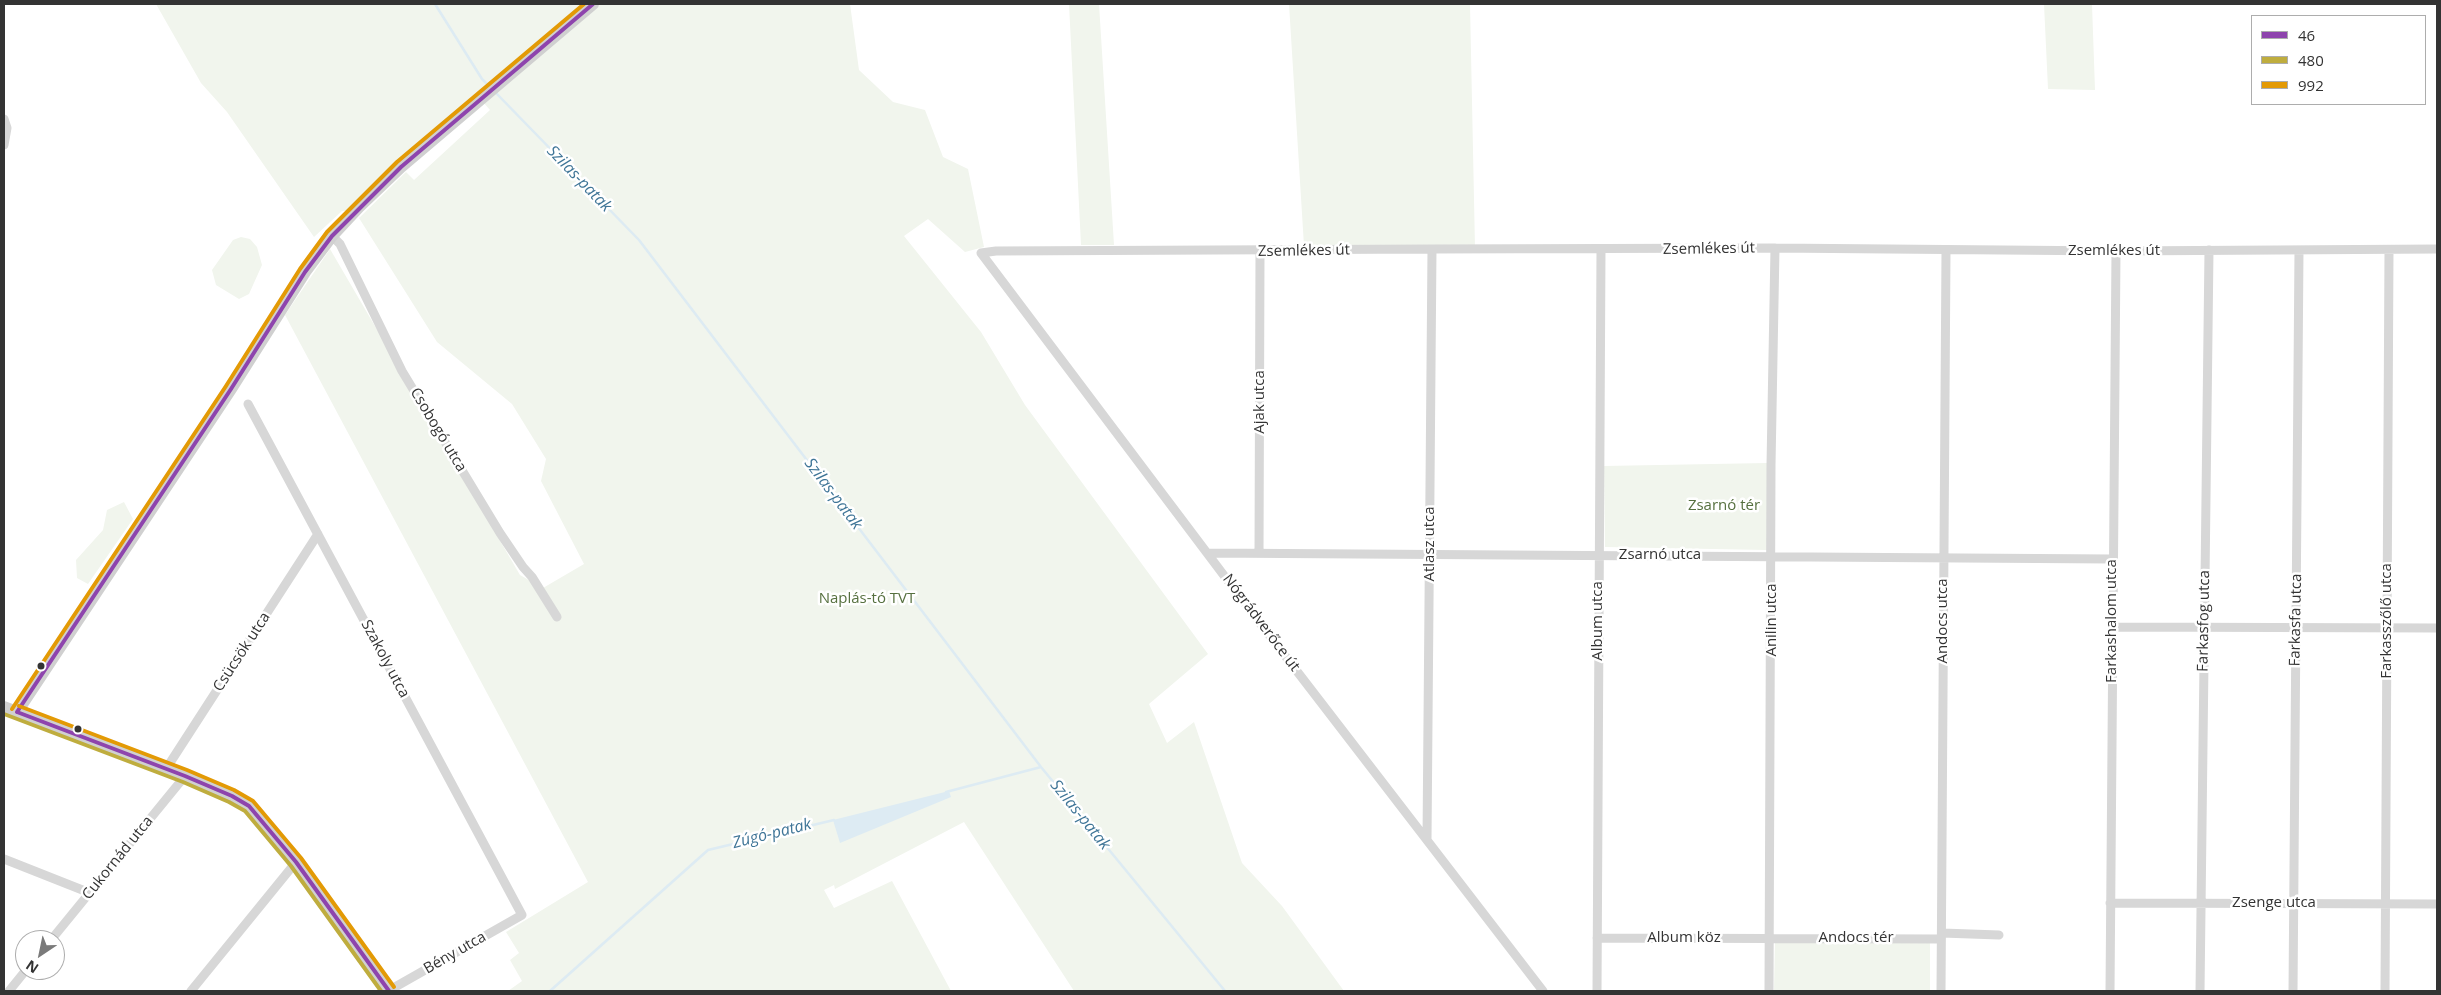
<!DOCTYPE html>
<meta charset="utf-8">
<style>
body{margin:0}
#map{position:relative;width:2441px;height:995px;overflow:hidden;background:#fff;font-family:"Open Sans",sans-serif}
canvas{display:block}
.frame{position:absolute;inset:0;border:5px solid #333;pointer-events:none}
.legend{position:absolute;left:2251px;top:15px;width:175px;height:90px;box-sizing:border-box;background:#fff;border:1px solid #adadad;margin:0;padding:6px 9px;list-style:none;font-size:15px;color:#333}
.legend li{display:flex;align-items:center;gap:10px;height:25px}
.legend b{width:25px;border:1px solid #adadad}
.north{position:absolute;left:15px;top:930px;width:50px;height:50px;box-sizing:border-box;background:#fff;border:1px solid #adadad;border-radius:50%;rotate:214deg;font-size:14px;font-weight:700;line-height:20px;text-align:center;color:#333}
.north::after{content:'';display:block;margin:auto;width:18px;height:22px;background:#7a7a7a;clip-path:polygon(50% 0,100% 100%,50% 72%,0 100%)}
</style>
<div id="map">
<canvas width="2441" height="995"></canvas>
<div class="frame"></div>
<ul class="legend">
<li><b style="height:6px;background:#8e44ad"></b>46</li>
<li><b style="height:6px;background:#bfad3e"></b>480</li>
<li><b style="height:6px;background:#e39a05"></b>992</li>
</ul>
<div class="north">N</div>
</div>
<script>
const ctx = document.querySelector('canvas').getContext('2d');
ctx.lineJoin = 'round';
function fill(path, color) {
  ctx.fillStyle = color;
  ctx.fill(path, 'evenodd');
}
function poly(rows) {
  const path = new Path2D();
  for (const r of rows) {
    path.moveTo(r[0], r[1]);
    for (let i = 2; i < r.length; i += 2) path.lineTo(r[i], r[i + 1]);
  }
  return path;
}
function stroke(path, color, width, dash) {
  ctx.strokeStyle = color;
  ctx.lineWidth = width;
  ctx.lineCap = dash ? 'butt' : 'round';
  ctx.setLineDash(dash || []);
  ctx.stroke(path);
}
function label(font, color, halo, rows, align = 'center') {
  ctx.font = font + ' "Open Sans",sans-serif';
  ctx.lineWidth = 5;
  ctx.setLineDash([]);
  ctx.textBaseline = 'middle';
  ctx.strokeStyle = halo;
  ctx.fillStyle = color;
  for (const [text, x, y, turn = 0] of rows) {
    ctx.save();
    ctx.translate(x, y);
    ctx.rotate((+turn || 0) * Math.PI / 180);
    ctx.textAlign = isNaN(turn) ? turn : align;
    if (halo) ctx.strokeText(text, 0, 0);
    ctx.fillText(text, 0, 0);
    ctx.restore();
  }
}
fill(poly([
 [156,4,850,4,859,70,893,102,925,110,943,157,968,169,984,247,965,252,928,219,904,236,981,332,1025,405,1208,654,1149,704,1167,743,1194,722,1242,863,1282,906,1344,991,1074,991,964,822,835,889,834,885,824,890,834,908,892,881,951,991,508,991,522,981,510,960,519,953,506,932,588,882,285,315,330,249,520,575,543,588,584,564,541,481,546,459,512,404,437,342,359,218,406,172,414,180,490,110,476,94,396,163,348,211,342,211,314,237,227,112,201,83],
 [1069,4,1099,4,1114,245,1081,245],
 [1289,4,1470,4,1475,248,1304,246],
 [2044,4,2092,4,2095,90,2048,89],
 [241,237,250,239,257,247,262,265,249,294,239,299,216,285,212,270,233,240],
 [1767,463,1767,550,1605,547,1604,466],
 [124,502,133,519,88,584,77,578,76,560,103,530,107,510],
 [1775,941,1930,943,1930,991,1774,991]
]), '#f1f5ed');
fill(poly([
 [949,791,951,797,840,843,833,820]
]), '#ddebf3');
stroke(poly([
 [435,4,482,79,490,87],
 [496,93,639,240,1041,767,1225,991],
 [946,792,1041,767],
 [550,991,708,850,834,820]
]), '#ddebf3', 2.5);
stroke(poly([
 [4,119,7,128,4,145],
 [332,236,340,244,402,371,500,533,523,567,532,577,557,617],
 [248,404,522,915,388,991],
 [1208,553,2112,559],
 [1259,553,1260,252],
 [2112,627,2437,628],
 [166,769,318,534],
 [1427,839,1432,249],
 [4,859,90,893],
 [2110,903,2437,904],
 [1942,933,1999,935],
 [1597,938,1941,939],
 [51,940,185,776],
 [9,991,26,970],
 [191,991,296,862],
 [1543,991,1256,618,981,253,996,251,1432,249,1775,248,2116,251,2437,249],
 [1597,991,1601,250],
 [1769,991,1771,465,1775,248],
 [1941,991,1946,251],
 [2110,991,2116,251],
 [2200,991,2209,250],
 [2293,991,2299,250],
 [2385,991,2389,250]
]), '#d7d7d7', 9);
stroke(poly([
 [4,707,185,776,232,796,249,806,260,817,296,862,389,991],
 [17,712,231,389,305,272,332,236,359,207,401,167,593,4]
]), '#d0d0d0', 12);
stroke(poly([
 [17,712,231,389,305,272,332,236,401,167,593,4],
 [17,712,185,776,232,796,249,806,296,862,389,991]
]), '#8e44ad', 4);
stroke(poly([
 [4,714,183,782,229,802,245,811,291,866,381,991]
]), '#bfad3e', 4);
stroke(poly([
 [19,706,187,770,234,790,253,801,301,858,394,987],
 [12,709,226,386,300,269,327,232,397,162,584,4]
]), '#e39a05', 4);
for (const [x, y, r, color] of [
 [41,666,4.5,"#333"],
 [78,729,4.5,"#333"]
]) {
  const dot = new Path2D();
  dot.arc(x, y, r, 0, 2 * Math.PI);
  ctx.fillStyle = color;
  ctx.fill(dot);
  stroke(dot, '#fff', 2);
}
label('15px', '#333', '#fff', [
 ["Zsemlékes út",1709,249,-1],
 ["Zsemlékes út",1304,251,-1],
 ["Zsemlékes út",2114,251],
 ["Ajak utca",1260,402,-90],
 ["Csobogó utca",438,430,59],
 ["Atlasz utca",1430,544,-90],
 ["Zsarnó utca",1660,555],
 ["Anilin utca",1772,620,-90],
 ["Farkasfa utca",2296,620,-89],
 ["Album utca",1598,621,-90],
 ["Andocs utca",1943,621,-90],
 ["Farkashalom utca",2112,621,-90],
 ["Farkasfog utca",2204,621,-89],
 ["Farkasszőlő utca",2387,621,-90],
 ["Nógrádverőce út",1261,623,53],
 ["Csücsök utca",242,652,-57],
 ["Szakoly utca",385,659,62],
 ["Cukornád utca",118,858,-51],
 ["Zsenge utca",2274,903],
 ["Album köz",1684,938],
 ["Andocs tér",1856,938],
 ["Bény utca",455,953,-30]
]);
label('15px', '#56703f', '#fff', [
 ["Zsarnó tér",1724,506],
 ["Naplás-tó TVT",867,599]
]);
label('italic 16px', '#3f7597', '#fff', [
 ["Szilas-patak",579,179,46],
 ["Szilas-patak",833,494,53],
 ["Szilas-patak",1080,815,51],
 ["Zúgó-patak",772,834,-14]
]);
</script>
